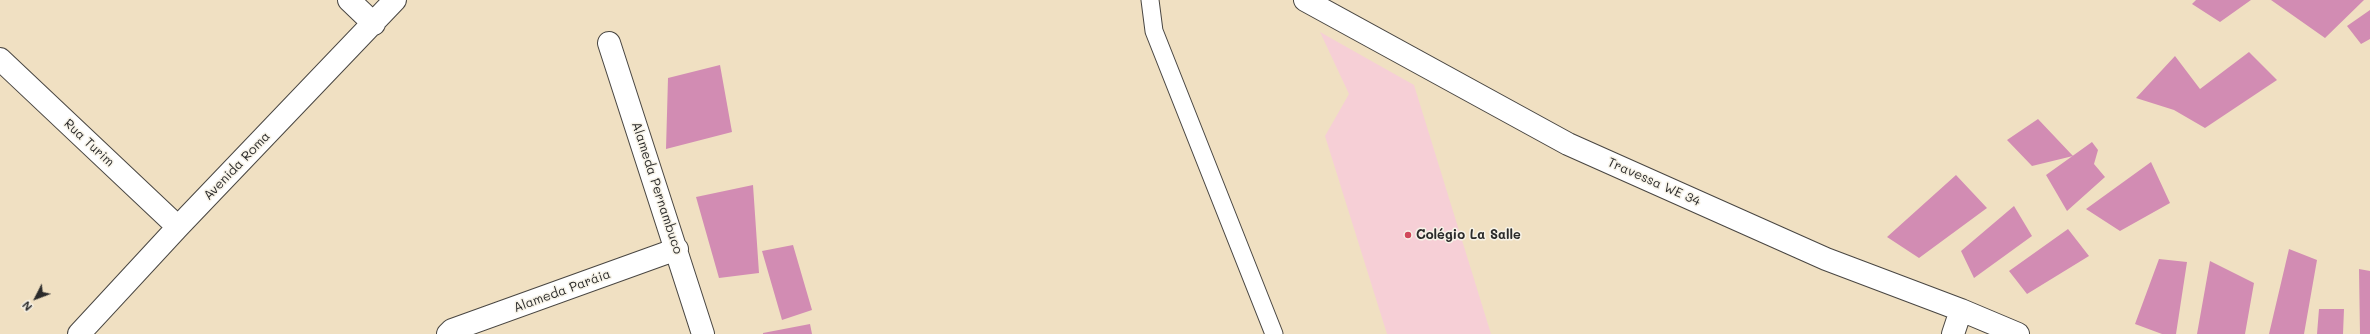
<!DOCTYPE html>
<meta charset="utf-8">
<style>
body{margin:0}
#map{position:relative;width:2370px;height:334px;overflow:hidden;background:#f0e0c2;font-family:Mali,sans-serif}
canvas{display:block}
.north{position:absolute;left:16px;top:278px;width:40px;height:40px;-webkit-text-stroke:3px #f7f3e8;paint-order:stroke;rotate:228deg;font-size:11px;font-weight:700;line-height:16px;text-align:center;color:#2b2b2b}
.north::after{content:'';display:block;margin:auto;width:14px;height:18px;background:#2b2b2b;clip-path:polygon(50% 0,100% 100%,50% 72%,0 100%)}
</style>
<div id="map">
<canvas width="2370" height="334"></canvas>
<div class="north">N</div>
</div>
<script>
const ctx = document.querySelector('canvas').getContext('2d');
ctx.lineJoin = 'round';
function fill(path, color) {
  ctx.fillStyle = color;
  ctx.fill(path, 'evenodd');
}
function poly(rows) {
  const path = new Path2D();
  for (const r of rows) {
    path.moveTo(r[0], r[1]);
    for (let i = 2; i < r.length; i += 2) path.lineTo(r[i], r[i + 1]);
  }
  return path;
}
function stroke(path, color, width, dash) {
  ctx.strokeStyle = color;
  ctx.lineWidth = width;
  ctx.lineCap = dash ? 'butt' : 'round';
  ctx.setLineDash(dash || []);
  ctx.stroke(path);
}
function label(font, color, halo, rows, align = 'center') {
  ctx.font = font + ' Mali,sans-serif';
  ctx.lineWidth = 3;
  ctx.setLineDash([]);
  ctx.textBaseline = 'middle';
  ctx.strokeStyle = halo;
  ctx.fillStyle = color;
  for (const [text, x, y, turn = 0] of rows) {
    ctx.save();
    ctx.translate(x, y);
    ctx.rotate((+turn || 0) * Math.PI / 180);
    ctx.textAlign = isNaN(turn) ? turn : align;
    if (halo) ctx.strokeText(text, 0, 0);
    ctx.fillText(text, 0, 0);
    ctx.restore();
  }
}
fill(poly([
 [1320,32,1414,85,1491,334,1387,334,1325,136,1349,94]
]), '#f6cfd6');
fill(poly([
 [2196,0,2251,0,2220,22,2192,4],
 [2271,0,2364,0,2325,38],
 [2370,10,2370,39,2361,44,2347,26],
 [2249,52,2277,80,2205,128,2174,110,2136,98,2175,56,2200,89],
 [720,65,732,132,666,149,668,78],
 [2038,119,2073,156,2032,166,2007,140],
 [2092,142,2098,150,2094,164,2105,177,2067,211,2046,175],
 [2151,162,2170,203,2120,231,2086,209],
 [1956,175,1987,208,1919,258,1887,237],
 [753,185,759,273,719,278,696,197],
 [2014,206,2032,236,1974,278,1961,251],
 [2068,229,2089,256,2027,294,2009,271],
 [793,245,812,310,782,320,762,251],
 [2289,249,2317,260,2304,334,2269,334],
 [2159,259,2187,262,2176,334,2162,334,2135,324],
 [2210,261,2254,283,2245,334,2197,334],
 [2359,269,2370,271,2370,334,2360,334],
 [2319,309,2344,309,2343,334,2317,334],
 [810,324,812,334,763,334,763,333]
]), '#d28cb3');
const service = poly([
 [1150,0,1154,31,1274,334]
]);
const minor = poly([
 [349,0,374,24],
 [1305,0,1568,144,1826,259,1961,310,2018,334],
 [609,43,703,334],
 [0,59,178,227],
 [79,334,178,227,395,0],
 [448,334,452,330,677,249],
 [1953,334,1961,310]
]);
stroke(service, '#494642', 19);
stroke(minor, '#494642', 24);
stroke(service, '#fff', 17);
stroke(minor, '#fff', 22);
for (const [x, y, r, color] of [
 [1408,235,4,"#d1495b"]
]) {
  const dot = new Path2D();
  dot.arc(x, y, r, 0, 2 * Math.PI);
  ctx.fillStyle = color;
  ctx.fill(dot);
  stroke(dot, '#f7f3e8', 1.5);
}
label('13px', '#2b2b2b', '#f7f3e8', [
 ["Rua Turim",89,143,43],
 ["Avenida Roma",237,166,-46],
 ["Travessa WE 34",1654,182,24],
 ["Alameda Pernambuco",657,188,72],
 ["Alameda Paráia",562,291,-20]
]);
label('bold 13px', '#2b2b2b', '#f7f3e8', [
 ["Colégio La Salle",1416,235]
], 'left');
</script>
